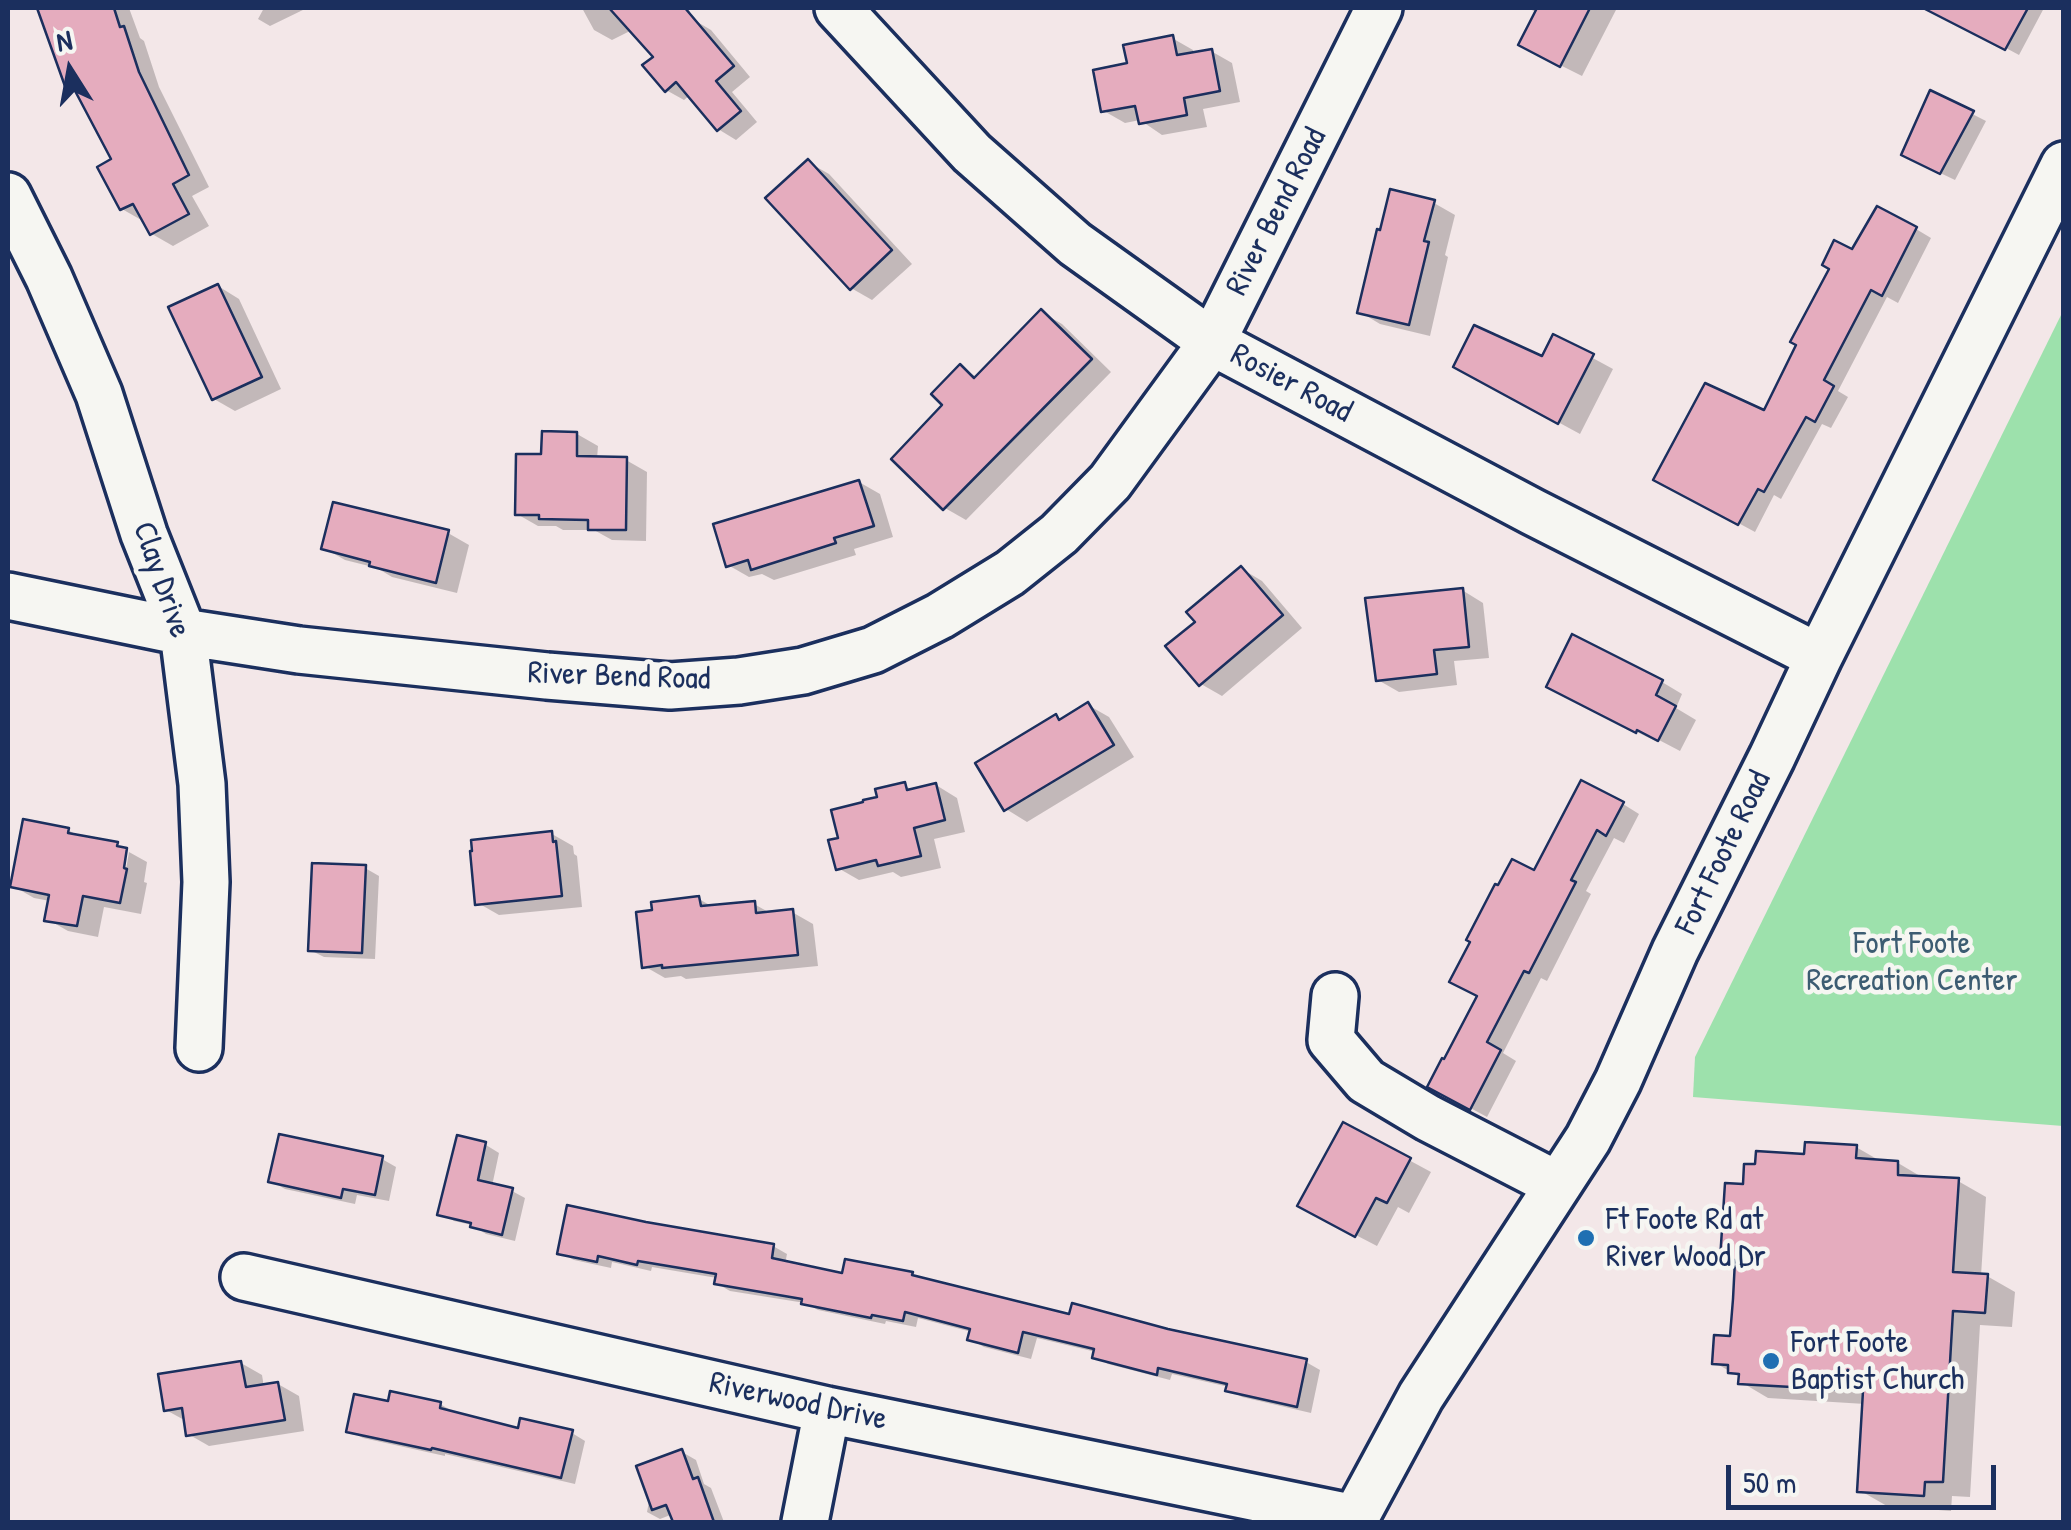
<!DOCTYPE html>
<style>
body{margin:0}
#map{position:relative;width:2071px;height:1530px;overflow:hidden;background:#f3e7e8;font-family:"Patrick Hand",sans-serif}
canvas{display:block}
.frame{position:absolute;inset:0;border:10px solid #1b2f5e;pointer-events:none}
.north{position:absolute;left:20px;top:20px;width:100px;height:100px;-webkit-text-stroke:8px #f6f6f2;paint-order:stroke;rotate:349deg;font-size:28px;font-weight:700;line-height:40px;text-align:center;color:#1b2f5e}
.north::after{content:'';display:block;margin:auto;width:35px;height:45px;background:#1b2f5e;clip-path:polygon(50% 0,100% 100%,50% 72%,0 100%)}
.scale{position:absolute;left:1726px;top:1465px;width:270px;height:45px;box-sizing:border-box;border:5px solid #1b2f5e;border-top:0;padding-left:12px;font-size:30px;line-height:35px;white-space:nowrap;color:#1b2f5e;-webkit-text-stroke:8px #f6f6f2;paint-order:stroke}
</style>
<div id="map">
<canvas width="2071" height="1530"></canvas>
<div class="frame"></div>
<div class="north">N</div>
<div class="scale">50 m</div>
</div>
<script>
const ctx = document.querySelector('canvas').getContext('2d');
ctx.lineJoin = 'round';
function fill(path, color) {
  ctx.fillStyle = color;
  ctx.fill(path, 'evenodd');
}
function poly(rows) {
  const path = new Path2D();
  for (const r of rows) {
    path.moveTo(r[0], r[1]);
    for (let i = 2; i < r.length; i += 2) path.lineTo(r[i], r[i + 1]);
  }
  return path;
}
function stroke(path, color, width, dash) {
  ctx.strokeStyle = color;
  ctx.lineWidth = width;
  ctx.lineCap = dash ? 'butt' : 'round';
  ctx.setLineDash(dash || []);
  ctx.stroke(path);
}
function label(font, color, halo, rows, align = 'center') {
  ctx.font = font + ' "Patrick Hand",sans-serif';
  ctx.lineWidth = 9;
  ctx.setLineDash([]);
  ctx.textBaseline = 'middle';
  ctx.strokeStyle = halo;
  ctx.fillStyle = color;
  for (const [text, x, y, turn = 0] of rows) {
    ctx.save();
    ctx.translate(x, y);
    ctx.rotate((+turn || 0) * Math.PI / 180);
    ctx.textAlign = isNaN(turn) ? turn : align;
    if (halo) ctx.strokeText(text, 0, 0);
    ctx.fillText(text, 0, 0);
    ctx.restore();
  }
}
fill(poly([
 [2063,311,2063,1126,1693,1097,1695,1057]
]), '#9de1ac');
fill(poly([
 [40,8,129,8,140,38,144,41,159,87,209,187,192,196,209,226,173,246,152,234,143,221,122,209,114,160,80,94,68,87],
 [264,8,307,8,270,26,258,19],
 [582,8,688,8,694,20,711,30,750,77,732,92,757,122,736,140,718,129,690,95,684,100,666,90,656,57,632,30,612,40,594,30],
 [1533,8,1617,8,1582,76,1542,56,1537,13,1532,10],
 [1972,8,2044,8,2019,55,1963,25],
 [1172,38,1193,50,1194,55,1211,51,1232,63,1240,102,1203,109,1207,127,1162,135,1140,120,1125,123,1104,111,1130,65],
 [1931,93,1986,121,1955,180,1917,162],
 [808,162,829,174,912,264,872,300,851,288],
 [1434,203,1455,215,1445,255,1448,257,1430,336,1380,324,1360,312],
 [1916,229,1931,238,1898,303,1887,297,1838,391,1848,397,1831,428,1822,424,1781,499,1774,495,1755,532,1657,479,1765,413,1853,253],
 [218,286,239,299,281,389,235,411,214,399],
 [1041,312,1062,324,1111,372,966,520,945,508,894,459,946,405,960,367,978,378],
 [1554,337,1613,369,1580,434,1477,378,1543,359],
 [577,434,598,446,597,459,626,460,647,472,646,541,612,540,594,530,563,530,556,526,538,526,517,514,544,457],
 [859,482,880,494,893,537,854,549,856,555,774,580,762,574,749,577,728,565],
 [448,533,469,545,457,593,392,577,377,568,345,560,324,548],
 [1242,569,1262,581,1302,628,1222,696,1201,684,1198,622],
 [1462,590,1483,603,1489,658,1454,661,1457,685,1399,692,1378,680],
 [1662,682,1682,694,1676,708,1696,720,1680,751,1659,740,1657,742,1570,698],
 [1088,705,1109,717,1134,757,1027,822,1006,809,1056,717,1062,721],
 [904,785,914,791,936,785,957,798,965,832,934,839,941,868,901,877,893,872,859,880,838,868,841,839,880,799],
 [1623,804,1639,814,1624,843,1614,838,1586,891,1591,894,1547,981,1541,978,1503,1053,1516,1061,1487,1117,1430,1086,1480,996,1535,874],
 [68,830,82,838,117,845,127,850,124,850,119,880,124,881,129,852,147,862,144,882,147,883,141,914,104,907,98,937,68,931,47,919,50,901,34,898,13,886],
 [552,834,573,846,574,854,577,856,582,907,499,915,478,903],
 [365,868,379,876,375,959,324,957,310,950],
 [699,899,713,907,754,904,772,914,792,912,813,924,818,966,686,979,681,976,665,978,644,966,655,913],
 [1344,1125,1431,1172,1409,1213,1398,1207,1377,1246,1321,1217],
 [459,1138,486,1145,499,1153,492,1186,512,1191,525,1198,515,1241,486,1234,472,1225,454,1221,440,1213],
 [1856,1147,1882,1162,1898,1163,1925,1179,1958,1181,1986,1197,1981,1276,1987,1276,2015,1292,2012,1327,1980,1325,1970,1497,1952,1496,1951,1511,1887,1506,1859,1490,1865,1404,1768,1398,1741,1382,1741,1378,1714,1362,1732,1339,1737,1266,1723,1258,1745,1187,1806,1157],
 [382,1159,396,1167,389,1201,357,1195,355,1204,285,1189,271,1181],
 [773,1246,787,1254,785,1264,844,1276,912,1274,922,1280,1071,1317,1168,1332,1306,1362,1320,1370,1311,1413,1242,1397,1228,1389,1229,1387,1172,1374,1170,1380,1108,1364,1095,1357,1096,1352,1037,1338,1031,1359,984,1347,970,1339,972,1332,918,1318,916,1327,886,1321,885,1324,818,1310,805,1303,730,1291,716,1283,717,1278,652,1267,651,1271,612,1262,611,1268,574,1260,560,1253],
 [241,1363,262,1375,264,1387,278,1384,299,1396,304,1431,209,1446,188,1434,186,1421,166,1410],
 [440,1404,454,1412,520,1431,572,1433,585,1441,575,1484,445,1454,445,1456,363,1438,349,1430],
 [682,1452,696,1460,704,1484,711,1488,724,1522,676,1522,673,1514,660,1519,647,1512,657,1461]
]), '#0003');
const building = poly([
 [37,8,114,8,120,27,124,26,139,72,189,175,173,184,189,214,150,235,133,204,120,210,97,167,111,159,73,87,66,89,37,8],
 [609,8,685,8,734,66,716,81,741,111,717,131,676,82,665,92,642,65,653,57,609,8],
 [1537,8,1590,8,1560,67,1518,45,1537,8],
 [1923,8,2028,8,2005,50,1923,8],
 [1173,35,1177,55,1212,49,1220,91,1184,98,1187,115,1139,124,1135,106,1101,112,1093,70,1127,63,1123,45,1173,35],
 [1930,90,1974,111,1940,174,1901,155,1930,90],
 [808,159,892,250,850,290,765,198,808,159],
 [1390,189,1435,200,1424,241,1429,242,1409,325,1357,313,1377,229,1380,230,1390,189],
 [1877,206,1917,227,1882,296,1871,290,1824,380,1834,386,1815,422,1806,417,1764,492,1758,489,1738,525,1653,480,1705,383,1764,410,1796,345,1790,342,1829,269,1822,265,1834,240,1852,249,1877,206],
 [218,284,262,377,212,400,168,307,218,284],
 [1041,309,1092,359,943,510,891,459,942,405,931,394,960,364,974,378,1041,309],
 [1474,325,1542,356,1553,334,1594,354,1558,424,1453,367,1474,325],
 [542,431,577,432,577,456,627,457,626,530,588,530,588,520,539,519,539,515,515,515,516,454,541,454,542,431],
 [859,480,874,526,834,538,836,543,751,570,748,560,726,567,713,524,859,480],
 [333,502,449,530,436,583,369,566,370,562,321,549,333,502],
 [1241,566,1283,615,1199,686,1165,646,1195,622,1186,612,1241,566],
 [1463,588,1469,647,1434,650,1437,674,1376,681,1365,598,1463,588],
 [1572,634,1663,680,1656,695,1676,706,1658,741,1637,730,1636,733,1546,687,1572,634],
 [1088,702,1114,745,1004,811,975,763,1056,714,1059,720,1088,702],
 [1581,780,1624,802,1606,836,1597,830,1571,880,1576,882,1529,973,1524,971,1487,1042,1501,1050,1470,1110,1427,1087,1442,1058,1444,1059,1477,996,1449,982,1470,942,1466,940,1495,884,1498,885,1512,859,1534,870,1581,780],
 [905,782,907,790,936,783,945,820,914,828,921,856,878,866,876,860,836,870,828,840,838,838,831,810,863,802,863,800,877,797,875,789,905,782],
 [23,819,69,828,68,833,118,842,117,846,127,848,124,868,127,869,120,903,83,896,77,926,44,921,49,895,10,887,23,819],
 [552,831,553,842,556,841,562,896,475,905,470,851,472,851,471,840,552,831],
 [312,863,366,865,362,953,308,951,312,863],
 [699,896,701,906,755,901,756,913,793,909,798,955,662,968,662,965,642,968,636,912,652,910,651,902,699,896],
 [1343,1122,1411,1158,1387,1203,1376,1198,1355,1237,1297,1206,1343,1122],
 [279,1134,383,1156,375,1195,343,1189,341,1198,268,1182,279,1134],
 [457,1135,486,1142,478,1180,513,1188,502,1235,470,1227,471,1223,437,1215,457,1135],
 [1805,1142,1857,1145,1856,1158,1898,1161,1898,1175,1959,1178,1953,1272,1988,1274,1985,1313,1953,1311,1943,1482,1925,1482,1924,1496,1857,1492,1863,1391,1738,1384,1739,1374,1728,1373,1728,1365,1712,1364,1714,1335,1730,1336,1733,1299,1735,1260,1720,1260,1725,1183,1743,1184,1744,1164,1755,1164,1756,1151,1804,1154,1805,1142],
 [567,1205,646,1222,774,1244,772,1258,842,1273,845,1259,913,1272,912,1275,1069,1314,1072,1303,1168,1329,1307,1359,1297,1407,1225,1391,1227,1384,1158,1368,1157,1375,1092,1358,1094,1349,1023,1332,1018,1353,967,1340,970,1329,905,1312,903,1321,872,1315,871,1318,801,1304,802,1299,714,1284,716,1274,638,1261,637,1265,598,1256,597,1262,557,1254,567,1205],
 [241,1361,246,1387,278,1382,285,1420,186,1436,182,1408,164,1411,158,1374,241,1361],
 [390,1391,441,1402,440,1408,518,1428,520,1418,573,1430,561,1478,432,1448,431,1450,346,1432,354,1394,388,1401,390,1391],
 [682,1449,693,1479,698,1477,714,1522,673,1522,666,1505,652,1510,636,1466,682,1449]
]);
fill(building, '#e5acbe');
stroke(building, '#1b2f5e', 2.5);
const minor = poly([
 [838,8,972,153,1075,244,1212,342,1533,512,1819,657],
 [8,196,49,278,99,394,144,534,183,632,202,784,206,882,199,1048],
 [8,596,183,632,299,650,547,676,670,686,739,681,803,671,873,650,940,616,1010,573,1059,534,1110,482,1212,342,1379,8],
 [1335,996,1331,1040,1366,1081,1428,1118,1558,1185],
 [244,1277,827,1410,1355,1518],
 [805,1522,827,1410],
 [1353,1522,1421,1396,1588,1139,1618,1081,1675,951,1772,757,1819,657,2064,165]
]);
stroke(minor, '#1b2f5e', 52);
stroke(minor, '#f6f6f2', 45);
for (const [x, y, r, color] of [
 [1586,1238,10,"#1f6fb2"],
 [1771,1361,10,"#1f6fb2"]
]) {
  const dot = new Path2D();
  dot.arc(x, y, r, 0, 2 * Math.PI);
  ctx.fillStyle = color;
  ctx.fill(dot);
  stroke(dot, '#f6f6f2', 4);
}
label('32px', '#1b2f5e', '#f6f6f2', [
 ["River Bend Road",1277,212,-63],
 ["Rosier Road",1291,384,28],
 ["Clay Drive",161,580,71],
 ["River Bend Road",619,677,2],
 ["Fort Foote Road",1724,853,-64],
 ["Riverwood Drive",798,1402,12]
]);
label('32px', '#3c5c72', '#f6f6f2', [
 ["Fort Foote",1912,944],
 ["Recreation Center",1912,981]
]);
label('32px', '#1b2f5e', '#f6f6f2', [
 ["Ft Foote Rd at",1606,1220],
 ["River Wood Dr",1606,1257],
 ["Fort Foote",1791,1343],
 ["Baptist Church",1791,1380]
], 'left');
</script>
